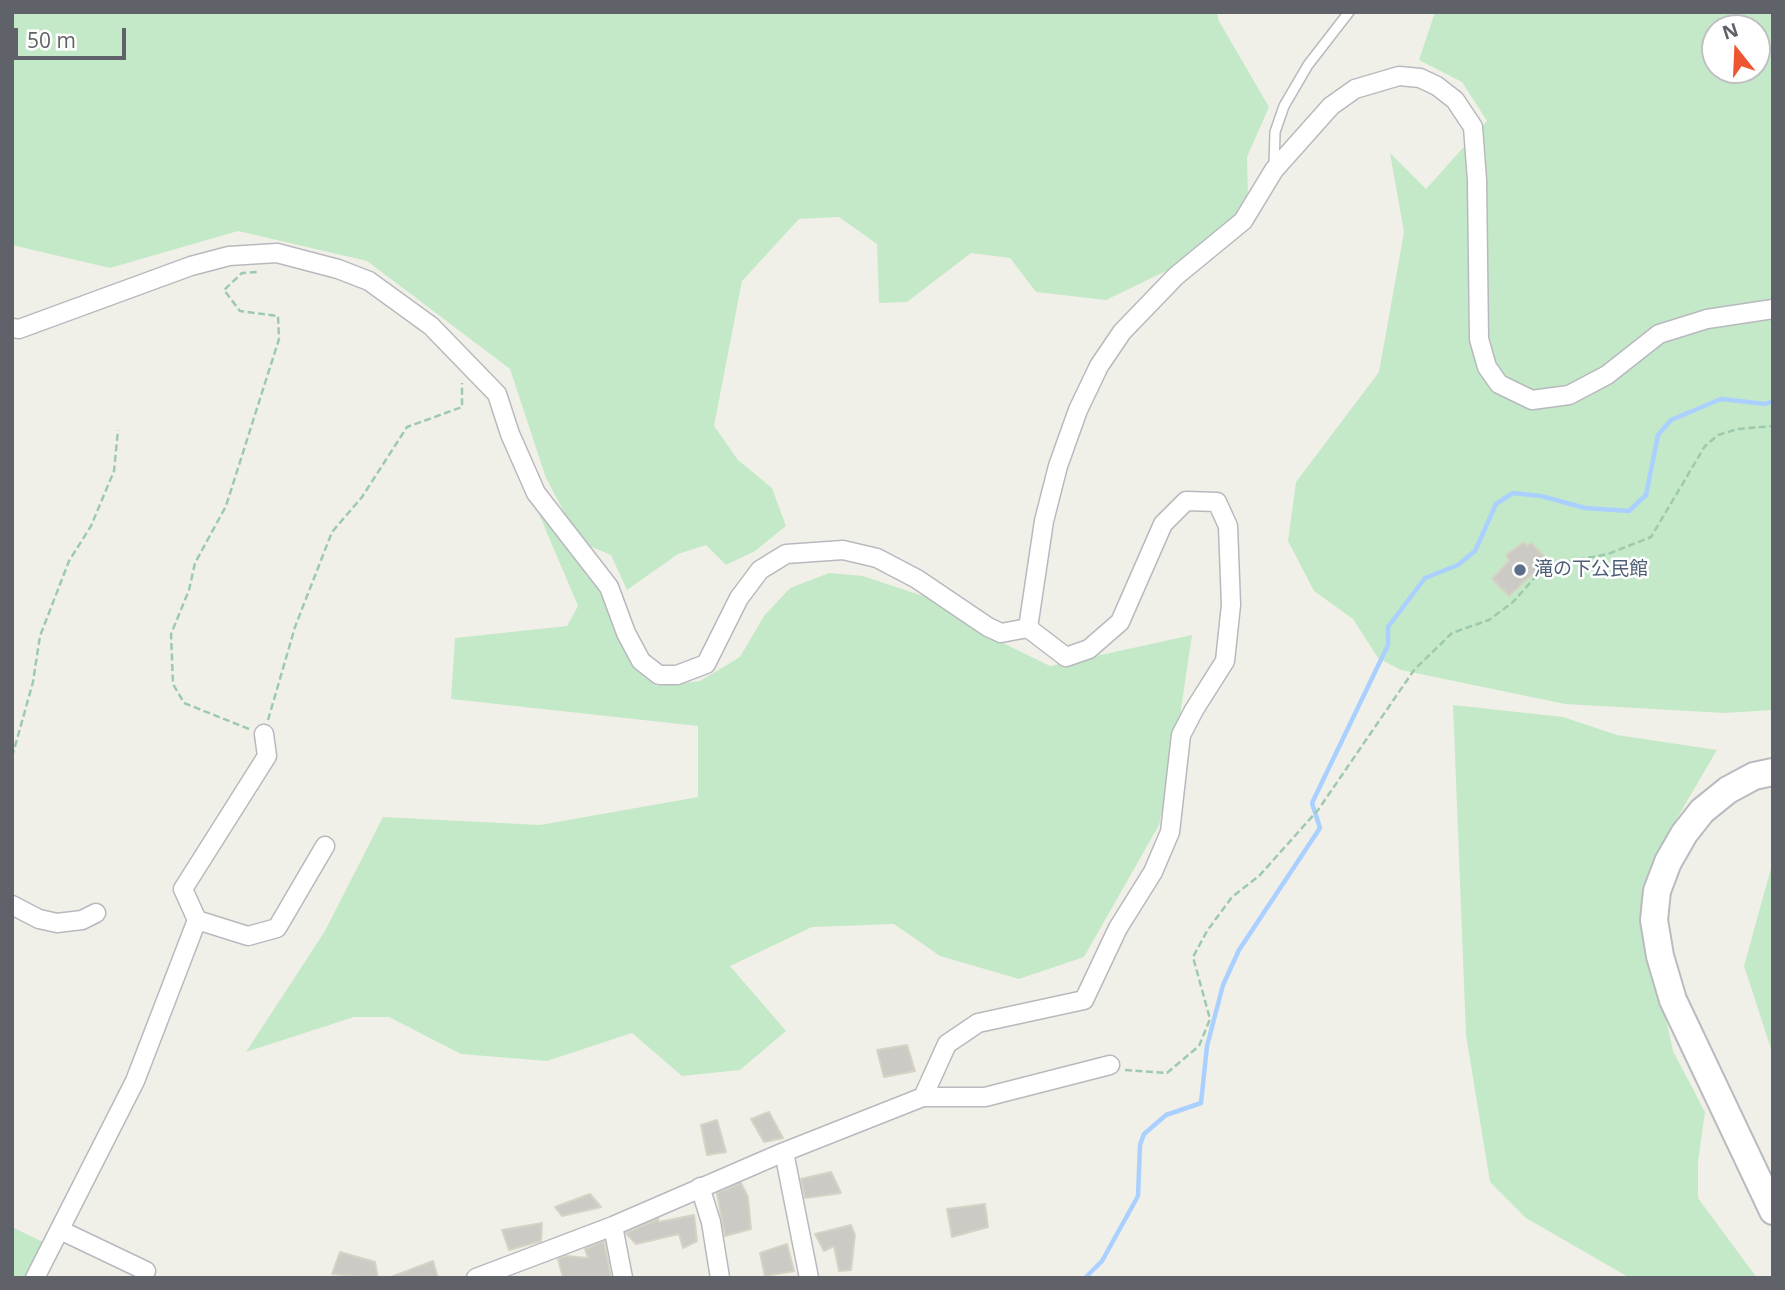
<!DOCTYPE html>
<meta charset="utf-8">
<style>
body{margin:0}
#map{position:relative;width:1785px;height:1290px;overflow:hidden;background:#f1f0e8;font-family:"Open Sans",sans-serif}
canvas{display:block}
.frame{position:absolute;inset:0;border:14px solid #5f6268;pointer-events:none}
.north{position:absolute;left:1701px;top:14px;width:70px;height:70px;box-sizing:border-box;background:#fff;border:2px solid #bfc0c3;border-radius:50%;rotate:342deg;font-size:19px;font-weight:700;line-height:28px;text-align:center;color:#5f6268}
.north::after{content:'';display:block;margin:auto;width:24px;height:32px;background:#ee5531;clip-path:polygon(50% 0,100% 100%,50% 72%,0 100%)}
.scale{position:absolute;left:14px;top:28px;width:112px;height:32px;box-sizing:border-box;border:4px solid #5f6268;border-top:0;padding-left:9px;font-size:21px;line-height:24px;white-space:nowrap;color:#5f6268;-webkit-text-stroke:5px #fff;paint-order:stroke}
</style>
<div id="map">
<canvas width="1785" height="1290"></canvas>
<div class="frame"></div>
<div class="north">N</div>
<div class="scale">50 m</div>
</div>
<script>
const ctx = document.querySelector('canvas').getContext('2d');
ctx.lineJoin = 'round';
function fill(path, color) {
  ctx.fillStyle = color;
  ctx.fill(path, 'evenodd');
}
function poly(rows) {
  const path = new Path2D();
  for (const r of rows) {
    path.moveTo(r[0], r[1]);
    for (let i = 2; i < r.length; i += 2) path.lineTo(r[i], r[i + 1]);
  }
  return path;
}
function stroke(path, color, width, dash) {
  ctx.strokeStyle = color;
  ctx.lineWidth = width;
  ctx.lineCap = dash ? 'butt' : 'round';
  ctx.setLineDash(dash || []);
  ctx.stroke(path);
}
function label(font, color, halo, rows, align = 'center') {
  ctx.font = font + ' "Open Sans","Noto Sans JP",sans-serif';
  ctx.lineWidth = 5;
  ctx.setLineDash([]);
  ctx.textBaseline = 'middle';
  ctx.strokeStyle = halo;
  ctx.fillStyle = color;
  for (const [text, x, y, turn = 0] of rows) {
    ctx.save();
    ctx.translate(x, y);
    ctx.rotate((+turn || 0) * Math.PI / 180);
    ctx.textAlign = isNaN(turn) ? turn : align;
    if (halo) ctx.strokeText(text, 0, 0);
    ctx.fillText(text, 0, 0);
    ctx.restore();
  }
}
fill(poly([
 [12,12,1217,12,1219,21,1269,107,1247,157,1248,197,1224,230,1168,270,1106,300,1036,292,1010,258,971,253,907,302,879,303,877,244,839,217,799,219,742,281,714,426,738,460,772,488,786,526,755,551,726,565,706,545,678,554,627,590,611,555,580,542,546,478,510,369,367,261,238,231,110,268,12,245],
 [1435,12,1773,12,1773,710,1724,713,1565,704,1401,670,1378,658,1353,619,1314,591,1288,541,1296,482,1379,372,1404,232,1390,153,1426,189,1487,121,1462,82,1419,60],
 [1715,28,1757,28,1757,70,1715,70],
 [514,455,603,588,636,670,656,686,700,681,740,657,764,616,790,588,829,573,863,576,926,597,999,641,1050,666,1192,635,1177,736,1159,825,1084,957,1019,979,940,956,894,924,812,927,730,966,786,1031,740,1070,682,1076,632,1033,547,1061,461,1054,389,1017,354,1017,246,1052,325,931,383,817,540,825,698,797,698,726,451,699,455,638,567,626,578,606],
 [1453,705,1563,717,1617,735,1717,750,1656,854,1649,940,1673,1051,1705,1112,1698,1162,1698,1198,1757,1278,1630,1278,1526,1218,1490,1182,1466,1035],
 [1773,861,1773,1055,1744,966],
 [12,1227,45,1243,28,1278,12,1278]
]), '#c4e9c8');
stroke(poly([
 [1085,1278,1102,1261,1138,1196,1140,1145,1144,1134,1166,1115,1201,1103,1207,1046,1223,985,1239,950,1320,828,1312,803,1388,645,1388,627,1425,578,1458,565,1475,551,1496,504,1513,493,1541,496,1585,508,1629,511,1646,495,1658,435,1671,420,1721,399,1765,404,1773,401]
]), '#aad0ff', 4.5);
const building = poly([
 [1524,542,1527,546,1531,543,1548,560,1509,596,1492,579,1509,561,1506,555,1524,542],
 [907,1045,915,1071,884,1077,877,1050,907,1045],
 [769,1112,783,1138,764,1142,751,1119,769,1112],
 [717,1120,726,1152,707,1155,701,1125,717,1120],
 [831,1172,841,1193,805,1198,801,1179,831,1172],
 [741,1183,748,1197,751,1229,725,1236,717,1193,741,1183],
 [590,1194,601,1207,562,1216,555,1207,590,1194],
 [985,1204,988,1227,952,1237,947,1209,985,1204],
 [694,1215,697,1241,683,1248,679,1234,636,1244,626,1233,658,1219,659,1222,694,1215],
 [542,1223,541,1241,509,1250,502,1230,542,1223],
 [851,1225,855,1235,851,1270,839,1271,834,1246,824,1251,815,1234,851,1225],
 [604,1241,611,1278,563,1278,558,1259,566,1256,588,1258,585,1249,604,1241],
 [787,1244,794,1271,765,1276,760,1253,787,1244],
 [340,1252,375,1262,378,1278,332,1274,340,1252],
 [433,1261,438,1278,391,1278,391,1277,433,1261]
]);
fill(building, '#cccac5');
stroke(building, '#d6d3c5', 2);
const lane = poly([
 [1274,167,1275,132,1284,106,1308,65,1349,12]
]);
const street = poly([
 [12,328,19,329,191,266,229,256,277,253,338,269,369,281,431,326,497,394,510,434,536,493,609,587,626,633,641,661,659,675,677,675,706,664,739,598,760,570,786,554,843,550,877,558,917,579,988,627,1001,633,1028,628,1066,657,1089,649,1120,622,1163,524,1186,501,1217,502,1228,526,1231,605,1225,661,1194,710,1181,735,1170,832,1153,872,1118,928,1084,1000,978,1023,947,1044,923,1097,784,1152,613,1226,476,1278],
 [1028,628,1044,521,1058,466,1078,410,1099,366,1122,332,1176,276,1243,221,1274,170,1331,106,1355,89,1399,76,1420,78,1437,86,1455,100,1473,127,1477,180,1479,339,1487,367,1499,384,1532,400,1569,395,1607,375,1659,334,1707,319,1773,309],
 [12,905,39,919,57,923,82,920,96,913],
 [197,920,248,936,277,928,325,846],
 [923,1097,985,1097,1110,1065],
 [784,1152,809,1278],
 [700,1187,711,1222,720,1278],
 [613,1226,623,1278],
 [60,1230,146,1271],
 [35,1278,135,1081,197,920,183,889,267,756,264,734]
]);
const secondary = poly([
 [1773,772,1754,776,1728,790,1702,811,1684,834,1668,862,1657,891,1654,920,1660,956,1673,1000,1773,1211]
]);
stroke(lane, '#b8b9be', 12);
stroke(street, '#b8b9be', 21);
stroke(secondary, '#b9bbc1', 30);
stroke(poly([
 [268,720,295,627,332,532,362,497,407,427,462,407,462,383],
 [249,729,184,703,173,684,171,634,189,590,195,563,226,506,279,339,278,316,240,311,224,290,242,273,257,272],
 [12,757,33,682,40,636,69,561,91,526,114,471,118,430],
 [1125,1070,1167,1073,1199,1046,1210,1019,1193,957,1207,931,1232,897,1259,876,1318,810,1414,670,1452,633,1489,620,1513,602,1545,566,1608,554,1651,537,1705,446,1718,435,1738,429,1773,426]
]), '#9dcaaf', 2.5, [7, 3.5]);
stroke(lane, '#fff', 9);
stroke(street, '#fff', 18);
stroke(secondary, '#fff', 26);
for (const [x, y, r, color] of [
 [1520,570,7,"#5c6f8a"]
]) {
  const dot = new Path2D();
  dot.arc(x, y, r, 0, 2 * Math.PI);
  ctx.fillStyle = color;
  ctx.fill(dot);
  stroke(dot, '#fff', 2.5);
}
label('19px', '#4e5e75', '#fff', [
 ["滝の下公民館",1534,570]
], 'left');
</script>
